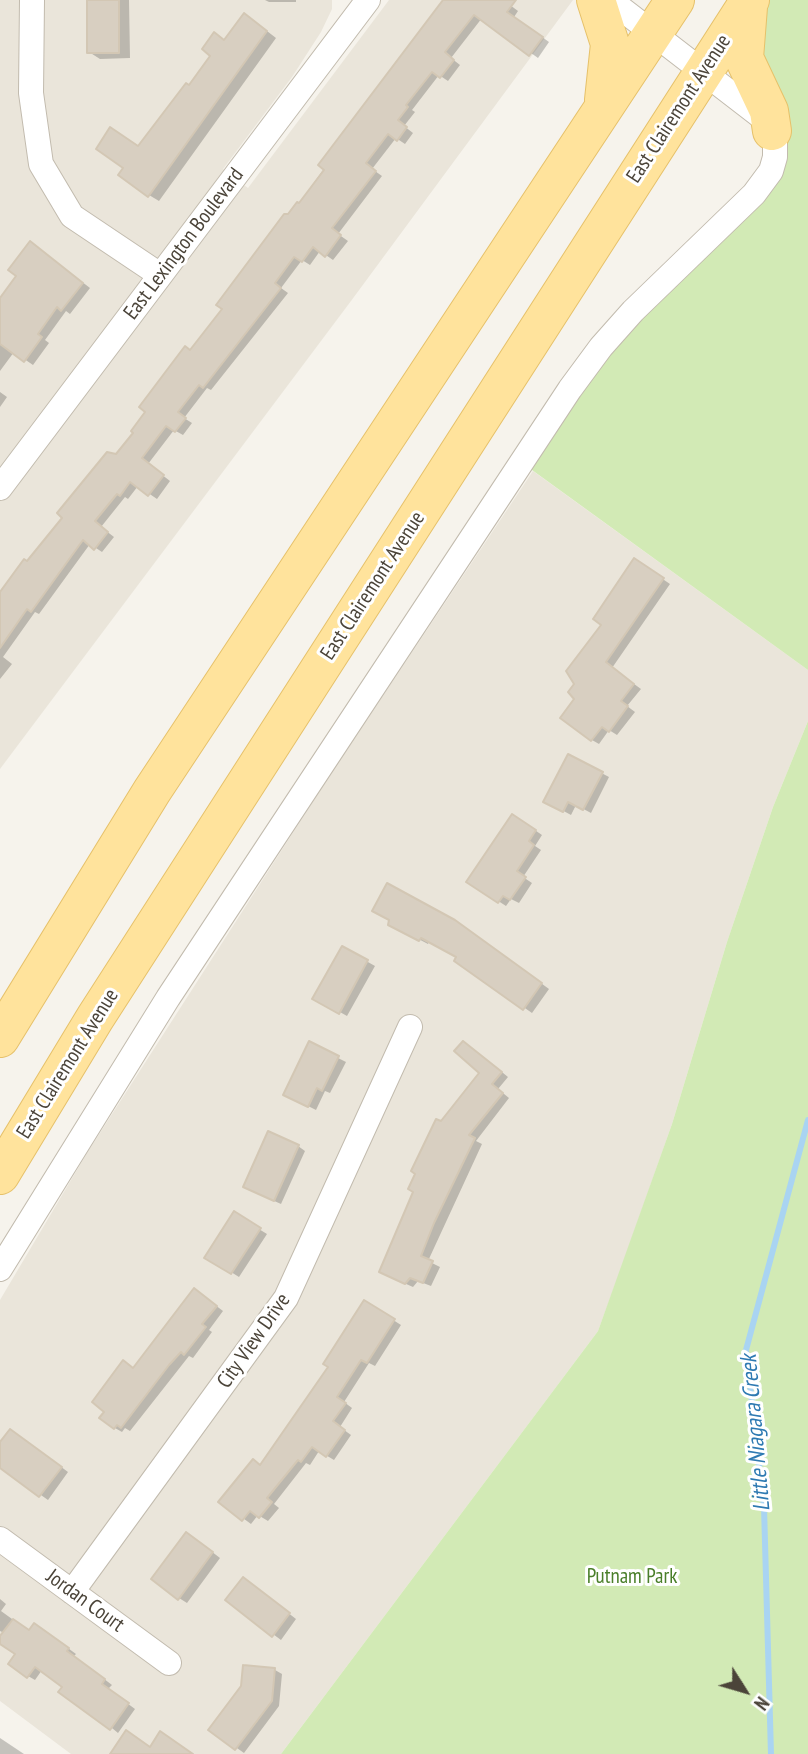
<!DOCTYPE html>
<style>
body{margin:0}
#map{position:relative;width:808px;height:1754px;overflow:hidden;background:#f6f3ec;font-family:"PT Sans Narrow",sans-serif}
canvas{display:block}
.north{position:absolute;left:710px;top:1656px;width:70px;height:70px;-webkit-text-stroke:5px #fff;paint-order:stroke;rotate:127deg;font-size:19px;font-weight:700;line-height:28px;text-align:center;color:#4b4439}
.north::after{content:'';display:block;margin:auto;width:24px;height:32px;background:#4b4439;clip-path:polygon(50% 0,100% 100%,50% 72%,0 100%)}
</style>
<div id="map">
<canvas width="808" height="1754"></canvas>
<div class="north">N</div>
</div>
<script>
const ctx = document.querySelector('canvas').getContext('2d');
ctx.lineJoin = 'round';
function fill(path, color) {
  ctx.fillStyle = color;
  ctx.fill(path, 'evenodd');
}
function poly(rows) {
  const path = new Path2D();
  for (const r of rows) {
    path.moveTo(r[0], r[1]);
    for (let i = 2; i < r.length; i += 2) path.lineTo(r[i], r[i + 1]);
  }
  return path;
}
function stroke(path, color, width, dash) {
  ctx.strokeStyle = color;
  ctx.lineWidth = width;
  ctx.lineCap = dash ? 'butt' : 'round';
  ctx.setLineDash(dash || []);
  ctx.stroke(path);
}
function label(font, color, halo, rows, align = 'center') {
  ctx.font = font + ' "PT Sans Narrow",sans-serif';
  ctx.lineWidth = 6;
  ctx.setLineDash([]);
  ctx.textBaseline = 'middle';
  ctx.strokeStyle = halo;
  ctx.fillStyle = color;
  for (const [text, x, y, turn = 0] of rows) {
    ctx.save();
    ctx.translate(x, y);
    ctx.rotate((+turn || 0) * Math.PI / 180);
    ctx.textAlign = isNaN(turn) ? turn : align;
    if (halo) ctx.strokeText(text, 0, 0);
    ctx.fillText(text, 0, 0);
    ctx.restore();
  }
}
fill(poly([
 [0,0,332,0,332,9,321,32,292,77,223,169,248,188,389,0,573,0,351,301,0,769],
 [533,471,808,670,808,721,773,807,727,942,672,1124,622,1266,598,1331,281,1754,71,1754,0,1701,0,1300,87,1153,330,775]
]), '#eae5da');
fill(poly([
 [750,0,808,0,808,670,521,462,570,389,770,171],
 [808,721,808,1754,281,1754,598,1331,672,1124,727,942,773,807]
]), '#d2eab5');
fill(poly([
 [89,0,129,0,130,58,100,59,89,52],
 [265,0,296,0,296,2,269,2],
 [445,0,511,0,510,5,518,11,514,17,549,42,538,58,482,18,451,58,460,65,448,81,439,75,412,110,415,112,404,126,413,133,405,144,396,138,372,169,382,176,338,234,348,241,333,260,320,251,310,265,302,260,281,288,288,293,211,390,207,388,184,418,192,423,183,435,174,430,148,464,170,481,157,499,138,486,128,499,125,497,101,527,114,537,102,552,90,544,39,614,35,612,3,657,12,664,0,679,0,594,135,432],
 [254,21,276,38,159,201,149,195,189,87,225,41],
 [38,248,90,288,70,314,66,311,45,340,49,343,33,365,14,352,0,371,0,302],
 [0,392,7,397,0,407],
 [642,565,670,584,612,668,641,689,627,706,635,712,617,735,609,730,599,744,592,740,576,699,576,684,603,624],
 [569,756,609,777,591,813,576,805,571,815,545,801],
 [520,820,542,835,535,846,541,850,523,877,532,883,519,903,511,899,506,906,469,882],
 [390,924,463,926,549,989,532,1013,456,960,459,957,429,941,428,944],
 [343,948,375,966,347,1016,315,998],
 [310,1044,346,1062,330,1093,325,1091,316,1110,292,1098],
 [471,1047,508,1077,498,1089,509,1098,476,1141,482,1144,428,1261,440,1267,431,1286,418,1281,413,1287,388,1276,441,1124,481,1073],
 [298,1146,305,1151,281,1204,252,1191],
 [234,1214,267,1234,239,1277,207,1257],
 [202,1295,223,1311,209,1330,212,1332,193,1358,189,1356,130,1431,125,1428,122,1432,115,1428],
 [365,1302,401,1325,375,1366,369,1363,344,1402,352,1408,340,1427,351,1435,334,1460,319,1451,310,1465,306,1463,274,1504,279,1508,268,1521,258,1515,251,1524,221,1502,261,1466,330,1367],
 [18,1435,68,1472,48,1500,0,1466,0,1445],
 [194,1538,220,1558,187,1603,179,1598],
 [251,1584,296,1619,281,1640,227,1600],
 [0,1599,6,1604,1,1611,30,1632,42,1629,76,1654,74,1656,112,1685,108,1689,135,1709,118,1733,42,1670,35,1680,28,1676,17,1654,0,1642,4,1633,0,1631],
 [244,1667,275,1670,282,1674,279,1706,244,1753,210,1729,243,1687],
 [0,1738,24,1754,0,1754]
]), '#0003');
stroke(poly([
 [771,1754,764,1507,746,1350,808,1120]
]), '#a9d4f2', 6);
const building = poly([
 [87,0,119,0,119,53,87,53,87,0],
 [443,0,516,0,507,12,543,37,529,56,474,15,445,52,454,60,440,78,432,72,406,105,408,107,398,120,407,127,397,141,388,134,366,163,376,171,332,228,341,235,325,257,313,247,302,262,294,257,275,283,281,288,203,388,199,385,178,412,186,418,175,432,166,426,142,458,164,475,148,496,130,482,120,496,117,494,95,521,108,532,94,550,83,540,31,612,27,609,0,648,0,592,24,559,27,561,62,518,57,513,107,452,116,454,133,433,131,431,145,412,139,407,185,346,190,350,222,309,216,305,284,214,288,214,297,202,299,203,324,170,318,165,443,0],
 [244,13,267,31,148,197,118,175,123,168,96,149,110,127,138,146,186,83,189,85,210,56,202,49,214,32,224,40,244,13],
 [30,241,83,283,61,311,57,307,38,334,42,337,24,362,0,344,0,298,16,276,8,270,30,241],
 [634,558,664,578,606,662,634,684,621,701,628,706,609,732,602,727,591,741,560,718,574,699,568,692,574,684,566,671,601,625,593,619,634,558],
 [568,754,603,772,583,810,568,802,563,812,543,802,568,754],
 [512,814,536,830,529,841,534,845,517,871,526,877,510,900,503,896,498,903,466,882,512,814],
 [387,883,455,920,542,983,523,1010,454,961,456,957,421,938,419,941,388,925,389,920,372,911,387,883],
 [342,946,368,960,339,1014,312,999,342,946],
 [309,1041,339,1056,322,1091,317,1088,308,1107,283,1095,309,1041],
 [463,1041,502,1072,492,1084,503,1093,469,1135,475,1138,434,1223,421,1256,433,1261,423,1283,410,1278,405,1284,379,1272,413,1192,408,1189,415,1174,411,1171,436,1119,441,1121,479,1073,454,1051,463,1041],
 [268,1131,299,1145,274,1201,243,1187,268,1131],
 [234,1211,261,1228,231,1274,204,1258,234,1211],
 [194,1288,217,1306,202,1324,206,1327,184,1355,181,1352,169,1365,121,1428,117,1425,114,1429,99,1418,104,1412,92,1402,123,1360,133,1368,194,1288],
 [364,1300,395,1319,367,1363,361,1360,337,1397,346,1403,333,1421,345,1430,326,1457,312,1447,301,1462,298,1460,267,1498,272,1502,259,1518,250,1511,242,1521,218,1502,253,1459,260,1465,328,1367,323,1364,364,1300],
 [10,1429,62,1467,39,1497,0,1468,0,1442,10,1429],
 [186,1532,213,1552,178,1600,151,1579,186,1532],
 [243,1577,290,1613,272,1637,225,1600,243,1577],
 [13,1619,29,1630,34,1623,69,1648,67,1651,105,1679,102,1684,129,1703,110,1730,58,1692,62,1687,35,1667,27,1678,8,1664,15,1654,0,1644,0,1636,13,1619],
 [243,1665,275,1668,272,1701,235,1750,208,1730,241,1686,243,1665],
 [126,1730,150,1747,160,1731,193,1754,110,1754,126,1730]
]);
fill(building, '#d8cfc1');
stroke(building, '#d3c7b4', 2);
const street = poly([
 [32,0,31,93,41,164,72,216,160,275],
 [0,488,368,0],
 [0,1269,168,998,570,389,601,347,633,311,754,194,771,171,775,157,775,144,772,131,763,118,610,0],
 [0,1539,169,1663],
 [72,1592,286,1298,410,1027]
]);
const primary = poly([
 [596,0,610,44,604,100],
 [748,7,744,58,769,111,772,131],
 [0,1038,152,791,675,0],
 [0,1175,95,1018,750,0]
]);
stroke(street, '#c2bbae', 26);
stroke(primary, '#e6c16a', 40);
stroke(street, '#fff', 24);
stroke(primary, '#ffe39c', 38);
label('21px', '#4b4439', '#fff', [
 ["East Clairemont Avenue",679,109,-57],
 ["East Lexington Boulevard",184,244,-53],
 ["East Clairemont Avenue",373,586,-57],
 ["East Clairemont Avenue",68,1064,-58],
 ["City View Drive",254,1341,-55],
 ["Jordan Court",85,1601,36]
]);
label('21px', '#4a7f2a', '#fff', [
 ["Putnam Park",632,1577]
]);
label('italic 23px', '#2e7ab2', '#fff', [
 ["Little Niagara Creek",756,1433,-95]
]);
</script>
